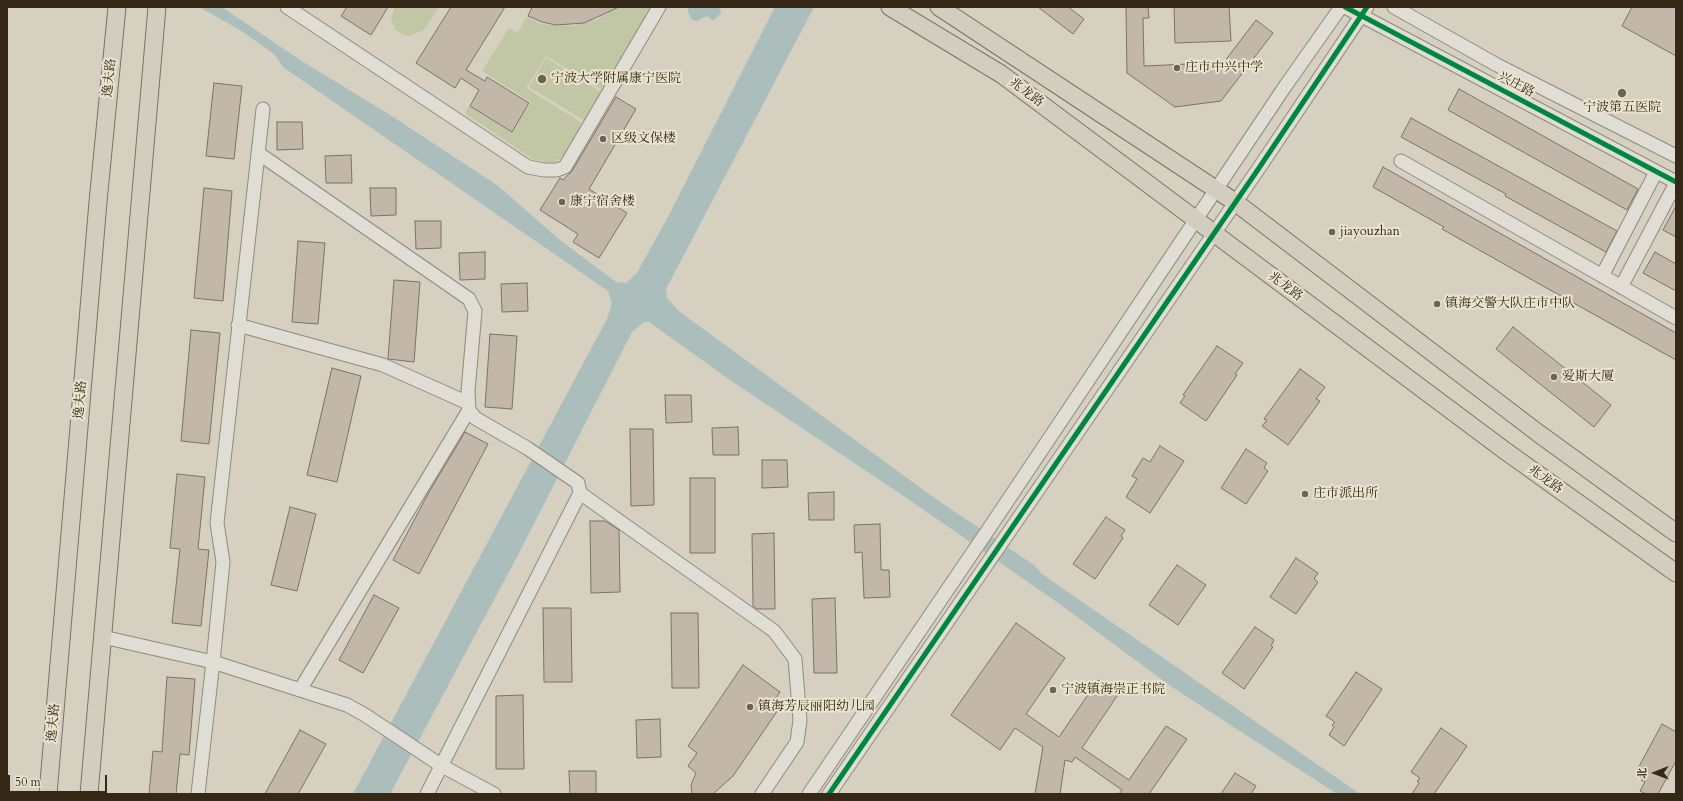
<!DOCTYPE html>
<meta charset="utf-8">
<style>
body{margin:0}
#map{position:relative;width:1683px;height:801px;overflow:hidden;background:#d5d0bf;font-family:Cardo,"Noto Serif SC",serif}
canvas{display:block}
.frame{position:absolute;inset:0;border:8px solid #352817;pointer-events:none}
.north{position:absolute;left:1635px;top:753px;width:40px;height:40px;-webkit-text-stroke:3px #eae4cf;paint-order:stroke;rotate:269deg;font-size:11px;font-weight:700;line-height:16px;text-align:center;color:#352817}
.north::after{content:'';display:block;margin:auto;width:14px;height:18px;background:#352817;clip-path:polygon(50% 0,100% 100%,50% 72%,0 100%)}
.scale{position:absolute;left:8px;top:775px;width:99px;height:18px;box-sizing:border-box;border:2px solid #352817;border-top:0;padding-left:5px;font-size:12px;line-height:14px;white-space:nowrap;color:#352817;-webkit-text-stroke:3px #eae4cf;paint-order:stroke}
</style>
<div id="map">
<canvas width="1683" height="801"></canvas>
<div class="frame"></div>
<div class="north">北</div>
<div class="scale">50 m</div>
</div>
<script>
const ctx = document.querySelector('canvas').getContext('2d');
ctx.lineJoin = 'round';
function fill(path, color) {
  ctx.fillStyle = color;
  ctx.fill(path, 'evenodd');
}
function poly(rows) {
  const path = new Path2D();
  for (const r of rows) {
    path.moveTo(r[0], r[1]);
    for (let i = 2; i < r.length; i += 2) path.lineTo(r[i], r[i + 1]);
  }
  return path;
}
function stroke(path, color, width, dash) {
  ctx.strokeStyle = color;
  ctx.lineWidth = width;
  ctx.lineCap = dash ? 'butt' : 'round';
  ctx.setLineDash(dash || []);
  ctx.stroke(path);
}
function label(font, color, halo, rows, align = 'center') {
  ctx.font = font + ' Cardo,"Noto Serif SC",serif';
  ctx.lineWidth = 4;
  ctx.setLineDash([]);
  ctx.textBaseline = 'middle';
  ctx.strokeStyle = halo;
  ctx.fillStyle = color;
  for (const [text, x, y, turn = 0] of rows) {
    ctx.save();
    ctx.translate(x, y);
    ctx.rotate((+turn || 0) * Math.PI / 180);
    ctx.textAlign = isNaN(turn) ? turn : align;
    if (halo) ctx.strokeText(text, 0, 0);
    ctx.fillText(text, 0, 0);
    ctx.restore();
  }
}
fill(poly([
 [395,7,439,7,424,30,409,36,403,35,395,29,391,18],
 [616,7,653,7,603,90,546,56,526,88,582,123,569,152,553,163,534,160,465,113,469,106,512,133,531,102,482,71,509,28,518,33,526,17,541,24,573,26,598,19],
 [546,58,601,92,584,120,529,87]
]), '#c1c6a4');
fill(poly([
 [199,7,222,7,300,60,387,113,497,185,560,240,616,282,626,283,637,273,668,217,775,7,814,7,666,289,667,298,680,312,933,497,1034,565,1042,574,1360,794,1337,794,1172,687,1054,600,911,501,730,380,649,322,644,322,632,332,518,555,390,794,353,794,607,319,612,303,608,291,283,67,274,54,240,30],
 [688,7,720,7,721,13,713,21,707,16,697,21,692,20,688,12]
]), '#abbebc');
const building = poly([
 [347,7,388,7,371,35,341,16,347,7],
 [451,7,505,7,466,70,485,81,487,77,529,103,512,132,470,106,479,90,461,78,455,88,416,63,451,7],
 [532,7,619,7,584,23,556,25,542,22,528,16,532,7],
 [1038,7,1068,7,1084,19,1073,34,1038,7],
 [1126,7,1148,7,1149,18,1143,18,1144,66,1210,63,1218,70,1256,20,1273,33,1221,101,1175,107,1127,73,1126,7],
 [1174,7,1229,7,1231,41,1175,43,1174,7],
 [1632,7,1676,7,1676,56,1622,26,1632,7],
 [214,83,242,86,234,159,206,156,214,83],
 [1459,89,1638,189,1627,210,1448,110,1459,89],
 [616,97,636,109,589,189,627,213,599,258,573,242,578,234,540,210,560,178,563,180,572,171,616,97],
 [1411,118,1617,231,1606,252,1505,196,1506,194,1401,137,1411,118],
 [277,122,302,122,303,149,277,150,277,122],
 [351,155,352,183,326,183,325,156,351,155],
 [1383,167,1676,333,1676,360,1543,286,1442,229,1444,227,1373,187,1383,167],
 [204,188,232,191,223,301,194,298,204,188],
 [370,188,396,188,396,215,371,216,370,188],
 [1676,206,1676,237,1663,230,1676,206],
 [415,221,441,221,441,248,416,249,415,221],
 [298,241,325,243,318,324,292,322,298,241],
 [485,252,485,279,460,280,459,253,485,252],
 [1655,252,1676,264,1676,291,1643,273,1655,252],
 [394,280,420,282,414,362,388,359,394,280],
 [527,283,528,311,502,312,501,284,527,283],
 [1513,327,1611,405,1594,427,1496,349,1513,327],
 [191,330,220,333,209,444,181,441,191,330],
 [490,334,517,336,512,409,485,407,490,334],
 [1217,346,1243,363,1235,374,1237,375,1206,421,1180,403,1185,396,1183,395,1217,346],
 [332,368,361,376,337,482,307,475,332,368],
 [1300,369,1325,387,1316,399,1320,401,1288,445,1262,426,1267,420,1264,419,1300,369],
 [665,395,691,395,692,422,666,423,665,395],
 [738,427,739,455,713,455,712,428,738,427],
 [630,429,653,429,654,505,631,506,630,429],
 [465,432,488,444,419,574,393,560,429,492,465,432],
 [1160,446,1184,461,1150,513,1126,497,1137,479,1132,476,1143,458,1150,462,1160,446],
 [1246,449,1267,463,1264,468,1268,471,1246,504,1221,488,1246,449],
 [762,460,787,460,788,487,762,488,762,460],
 [177,474,205,477,198,549,209,550,201,626,172,623,180,549,170,548,177,474],
 [690,478,715,478,715,553,690,553,690,478],
 [834,492,834,520,809,520,808,493,834,492],
 [290,507,316,514,297,591,271,585,290,507],
 [1106,517,1125,530,1121,536,1123,538,1095,579,1073,564,1106,517],
 [590,521,605,521,619,530,620,592,591,593,590,521],
 [880,524,881,570,889,570,890,597,864,598,862,552,855,553,854,525,880,524],
 [774,533,775,609,757,609,753,606,752,534,774,533],
 [1296,558,1318,573,1314,579,1318,582,1296,614,1270,597,1296,558],
 [1177,565,1206,585,1178,625,1149,605,1177,565],
 [374,595,399,608,363,673,339,660,374,595],
 [835,598,837,673,814,673,812,599,835,598],
 [543,608,571,608,572,682,544,682,543,608],
 [671,613,698,613,699,688,672,688,671,613],
 [1016,623,1065,658,1026,714,1059,737,1098,680,1119,693,1082,748,1129,780,1166,726,1187,739,1149,794,1119,794,1122,790,1075,757,1072,762,1065,760,1060,794,1035,794,1043,747,1015,728,1000,750,951,715,1016,623],
 [1255,627,1274,640,1271,646,1273,647,1244,689,1222,673,1255,627],
 [743,665,780,692,773,702,780,707,733,776,713,794,692,794,691,785,696,773,688,766,697,753,688,746,743,665],
 [1356,672,1382,689,1344,746,1329,735,1334,727,1332,725,1335,722,1326,716,1356,672],
 [167,677,195,679,189,755,180,754,176,794,149,794,153,751,162,752,167,677],
 [523,695,524,769,496,769,496,696,523,695],
 [660,719,661,757,637,758,636,720,660,719],
 [1662,724,1676,732,1676,761,1658,794,1646,794,1640,791,1645,782,1641,780,1643,776,1636,772,1662,724],
 [1441,728,1467,746,1434,794,1412,794,1419,783,1417,781,1420,778,1411,772,1441,728],
 [300,730,326,744,298,794,265,794,300,730],
 [569,771,596,771,596,794,570,794,569,771],
 [1235,773,1256,786,1251,794,1221,794,1235,773]
]);
fill(building, '#c2b7a9');
stroke(building, '#787368', 1);
const minor = poly([
 [287,7,528,167,544,170,557,170,565,167,659,7],
 [1345,7,1676,182],
 [1394,7,1497,65,1676,156],
 [258,153,469,299,475,311,468,391,469,410,475,418,527,448,578,483,580,493,427,794],
 [1401,161,1676,318],
 [1602,276,1656,172],
 [1621,287,1676,183],
 [238,325,383,365,468,403],
 [580,493,774,631,795,659,800,720,797,742,762,794],
 [103,637,213,662,223,562,217,523,263,109],
 [300,690,469,410],
 [198,794,213,662,347,705,365,715,442,766,494,794],
 [809,794,988,530,1286,85,1341,7],
 [829,794,1259,168,1367,7]
]);
const major = poly([
 [890,7,1001,74,1504,450,1676,573],
 [939,7,1235,202,1538,433,1676,533],
 [48,794,98,202,117,7],
 [89,794,157,7]
]);
stroke(minor, '#8f8a7e', 15);
stroke(major, '#787368', 19);
stroke(minor, '#dfddd4', 13);
stroke(major, '#d3cdc0', 17);
stroke(poly([
 [1345,7,1676,182],
 [829,794,1259,168,1367,7]
]), '#00873e', 5);
for (const [x, y, r, color] of [
 [1177,68,4,"#6d6352"],
 [542,79,5,"#6d6352"],
 [1622,93,5,"#6d6352"],
 [603,139,4,"#6d6352"],
 [562,202,4,"#6d6352"],
 [1332,232,4,"#6d6352"],
 [1437,304,4,"#6d6352"],
 [1554,377,4,"#6d6352"],
 [1305,494,4,"#6d6352"],
 [1053,690,4,"#6d6352"],
 [750,707,4,"#6d6352"]
]) {
  const dot = new Path2D();
  dot.arc(x, y, r, 0, 2 * Math.PI);
  ctx.fillStyle = color;
  ctx.fill(dot);
  stroke(dot, '#eae4cf', 1.5);
}
label('13px', '#352817', '#eae4cf', [
 ["庄市中兴中学",1185,68],
 ["宁波大学附属康宁医院",551,79],
 ["宁波第五医院",1622,108,"center"],
 ["区级文保楼",611,139],
 ["康宁宿舍楼",570,202],
 ["jiayouzhan",1340,232],
 ["镇海交警大队庄市中队",1445,304],
 ["爱斯大厦",1562,377],
 ["庄市派出所",1313,494],
 ["宁波镇海崇正书院",1061,690],
 ["镇海芳辰丽阳幼儿园",758,707]
], 'left');
label('13px', '#352817', '#eae4cf', [
 ["逸夫路",110,78,-84],
 ["兴庄路",1516,85,28],
 ["兆龙路",1026,93,37],
 ["兆龙路",1285,287,37],
 ["逸夫路",81,400,-85],
 ["兆龙路",1545,480,35],
 ["逸夫路",54,723,-85]
]);
</script>
